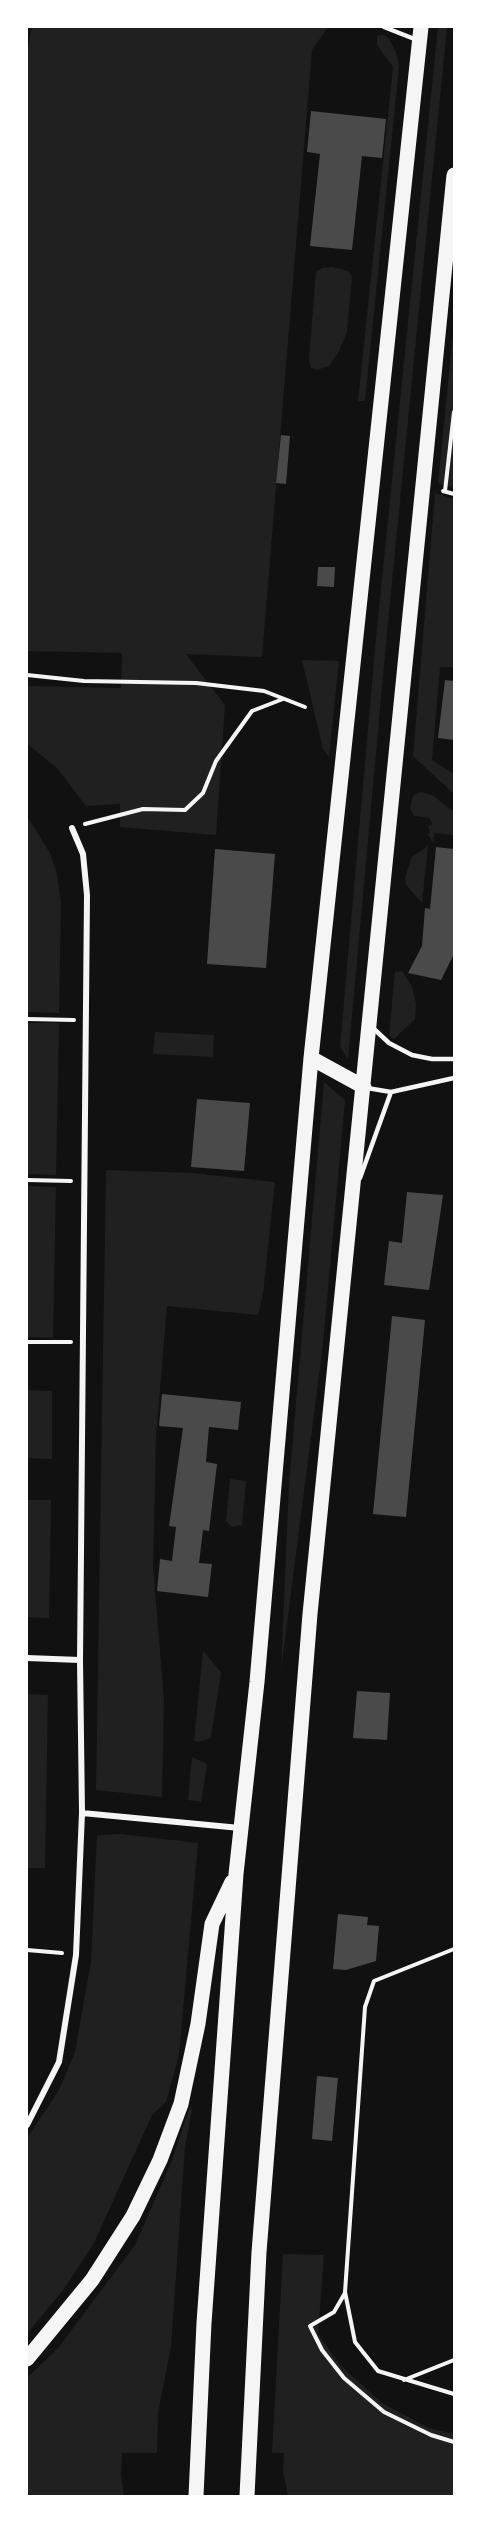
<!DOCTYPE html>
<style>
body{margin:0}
#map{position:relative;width:481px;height:2523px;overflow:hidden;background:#111;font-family:"Space Grotesk",sans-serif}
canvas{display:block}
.frame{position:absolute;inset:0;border:28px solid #fff;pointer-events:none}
</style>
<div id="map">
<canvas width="481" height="2523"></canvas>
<div class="frame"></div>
</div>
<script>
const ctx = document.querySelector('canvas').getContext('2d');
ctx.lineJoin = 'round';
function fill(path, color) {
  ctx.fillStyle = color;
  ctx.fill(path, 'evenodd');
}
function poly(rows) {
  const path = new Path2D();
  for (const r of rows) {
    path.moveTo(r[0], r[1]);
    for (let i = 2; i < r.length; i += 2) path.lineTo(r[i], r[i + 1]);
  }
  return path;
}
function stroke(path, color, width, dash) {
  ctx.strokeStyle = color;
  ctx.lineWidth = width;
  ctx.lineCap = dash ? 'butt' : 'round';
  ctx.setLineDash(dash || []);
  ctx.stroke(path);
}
fill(poly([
 [32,27,328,27,312,50,262,657,186,654,225,705,216,835,120,827,120,804,86,806,57,768,27,744,27,686,121,688,122,653,27,651,27,54],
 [438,27,447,27,388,622,348,1059,340,1047,376,638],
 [377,35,384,35,389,39,397,55,399,67,365,401,358,401,393,67,377,45],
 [332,267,348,271,352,276,347,332,339,351,329,366,317,370,311,368,309,359,316,272,322,268],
 [454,324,454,488,438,483],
 [435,493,454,499,454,667,440,667,432,760,454,774,454,794,413,756],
 [302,660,339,661,329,757,323,749],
 [421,792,432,795,454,812,454,835,434,833,433,843,428,834,430,833,428,826,432,824,430,818,414,816,410,809,413,796],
 [27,816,50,853,57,874,61,903,59,1013,27,1012],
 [428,846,422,903,406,885,405,877,412,857],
 [402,971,412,986,416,1004,415,1019,394,1039,389,1035,395,972],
 [27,1023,59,1023,56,1175,27,1174],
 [155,1032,214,1035,213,1057,153,1054],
 [324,1082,345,1100,323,1344,281,1670,289,1484],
 [106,1170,192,1173,275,1182,263,1294,258,1315,167,1306,156,1437,153,1566,164,1700,162,1797,96,1790],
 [27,1186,56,1187,53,1338,27,1337],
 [27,1390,52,1391,52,1459,27,1458],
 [230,1479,246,1481,242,1525,232,1527,226,1521],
 [27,1500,51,1500,49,1618,27,1617],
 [203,1651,221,1672,211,1738,199,1742,194,1741],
 [27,1694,48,1695,45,1868,27,1868],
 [192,1757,207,1764,201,1802,188,1800],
 [121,1834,198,1843,179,2055,166,2102,152,2115,94,2243,64,2289,27,2334,27,2138,59,2090,75,2052,91,1961,97,1835],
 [190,2106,192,2110,185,2147,171,2347,158,2413,157,2453,122,2453,121,2475,124,2496,27,2496,27,2378,59,2347,135,2245,171,2163],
 [283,2254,324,2255,318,2334,340,2365,382,2403,429,2428,454,2434,454,2496,288,2496,283,2471,284,2453,272,2453]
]), '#202020');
fill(poly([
 [311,111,386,119,382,158,362,156,352,250,310,246,320,154,307,152],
 [281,435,290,436,286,484,276,483],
 [318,567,335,567,334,587,317,586],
 [445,680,454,681,454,740,438,738],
 [436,847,454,849,454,954,441,980,408,973,422,946,425,908,430,909],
 [215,849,275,854,266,968,207,964],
 [197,1099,250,1103,244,1171,191,1167],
 [407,1192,443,1195,429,1290,384,1285,389,1241,402,1243],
 [392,1316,425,1320,406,1517,373,1514],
 [162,1394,241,1402,238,1430,209,1427,206,1462,217,1464,209,1531,203,1530,199,1563,212,1564,208,1597,157,1591,160,1559,172,1561,176,1527,169,1526,183,1428,159,1426],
 [357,1691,390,1693,387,1740,353,1738],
 [338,1914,368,1917,367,1925,379,1926,376,1961,346,1970,333,1969],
 [317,2076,338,2078,332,2141,312,2139]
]), '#4a4a4a');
stroke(poly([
 [443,491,454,494],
 [445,491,454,412],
 [27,675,84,681,196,683,264,691,305,707],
 [85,824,143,809,185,810,203,793,216,761,252,711,283,699],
 [27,1019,74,1020],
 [27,1180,71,1181],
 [27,1342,71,1342],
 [454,1949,374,1981,365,2007,345,2292,355,2342,378,2371,454,2394],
 [27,1950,62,1953],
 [345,2293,334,2312,310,2326,322,2350,344,2378,384,2412,431,2435,454,2442],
 [404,2380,454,2360]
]), '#f5f5f5', 4);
stroke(poly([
 [384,27,417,40],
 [373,1028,389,1043,412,1055,432,1059,454,1059],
 [367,1088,391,1092,454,1078],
 [360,1178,391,1092]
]), '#f5f5f5', 4.5);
stroke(poly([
 [27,1658,80,1660],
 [82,1813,240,1828],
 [27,2125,59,2062,76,1955,82,1813,80,1660,87,895,83,854,72,828]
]), '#f5f5f5', 6);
stroke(poly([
 [311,1058,364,1087],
 [27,2359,92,2280,133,2216,160,2160,181,2104,198,2024,212,1924,232,1882],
 [196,2496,204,2323,236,1874,257,1682,311,1058,421,27],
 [247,2496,259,2252,310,1614,454,175]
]), '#f5f5f5', 15);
</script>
